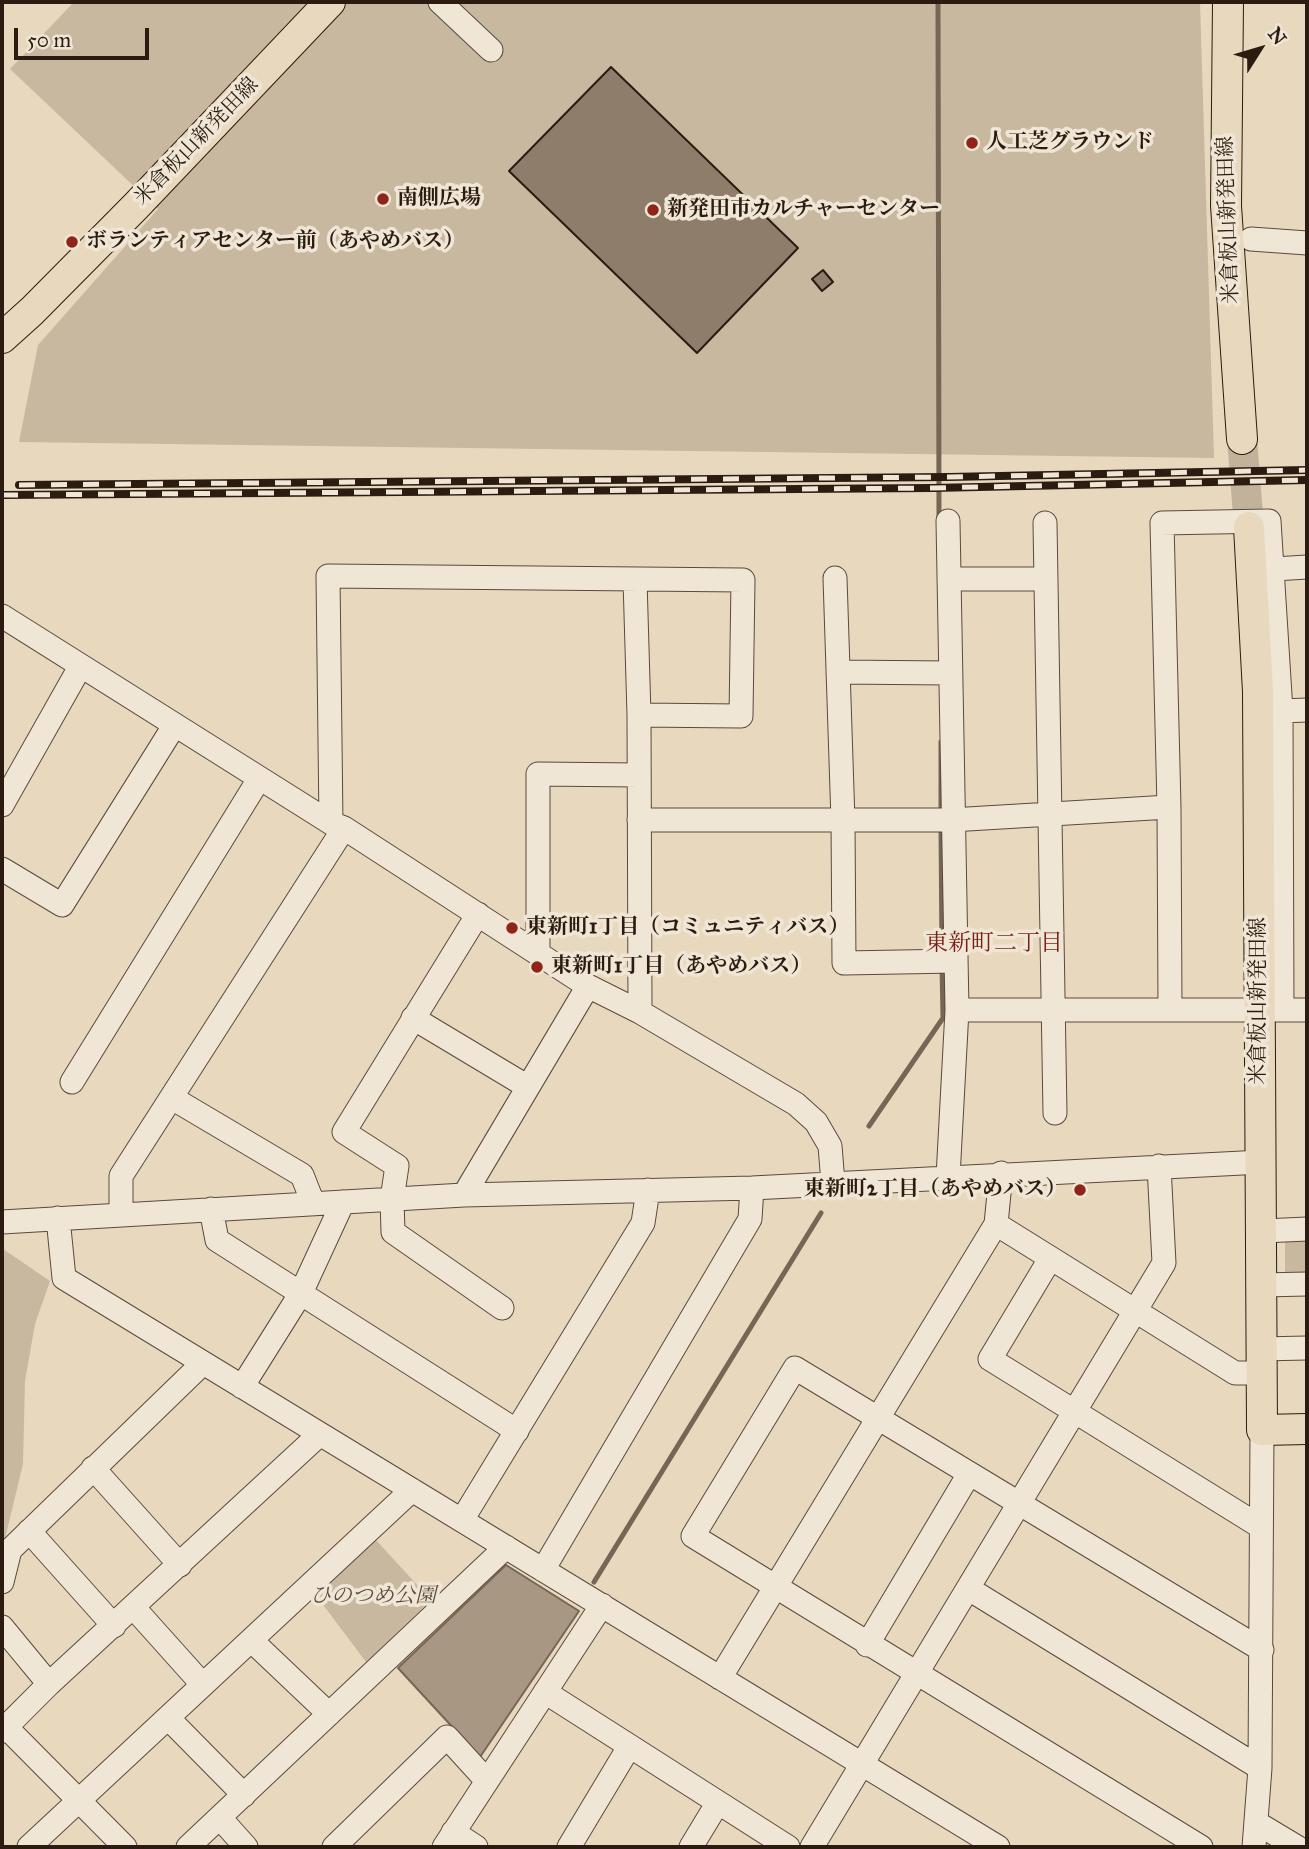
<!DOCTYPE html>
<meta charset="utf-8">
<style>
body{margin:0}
#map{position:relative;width:1309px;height:1849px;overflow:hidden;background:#e8d8be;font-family:"IM FELL Great Primer",serif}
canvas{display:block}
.frame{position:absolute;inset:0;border:4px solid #2b1b10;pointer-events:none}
.north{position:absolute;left:1225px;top:14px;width:70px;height:70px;-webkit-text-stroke:5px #f0e6d5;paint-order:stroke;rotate:53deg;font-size:19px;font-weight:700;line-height:28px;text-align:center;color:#2b1b10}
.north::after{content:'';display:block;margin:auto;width:24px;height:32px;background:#2b1b10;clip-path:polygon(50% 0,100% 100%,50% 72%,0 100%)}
.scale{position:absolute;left:14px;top:28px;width:135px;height:32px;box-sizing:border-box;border:4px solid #2b1b10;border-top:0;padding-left:9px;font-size:21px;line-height:24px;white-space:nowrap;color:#2b1b10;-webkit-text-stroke:5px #f0e6d5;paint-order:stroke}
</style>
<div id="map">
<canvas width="1309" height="1849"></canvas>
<div class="frame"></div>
<div class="north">N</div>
<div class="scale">50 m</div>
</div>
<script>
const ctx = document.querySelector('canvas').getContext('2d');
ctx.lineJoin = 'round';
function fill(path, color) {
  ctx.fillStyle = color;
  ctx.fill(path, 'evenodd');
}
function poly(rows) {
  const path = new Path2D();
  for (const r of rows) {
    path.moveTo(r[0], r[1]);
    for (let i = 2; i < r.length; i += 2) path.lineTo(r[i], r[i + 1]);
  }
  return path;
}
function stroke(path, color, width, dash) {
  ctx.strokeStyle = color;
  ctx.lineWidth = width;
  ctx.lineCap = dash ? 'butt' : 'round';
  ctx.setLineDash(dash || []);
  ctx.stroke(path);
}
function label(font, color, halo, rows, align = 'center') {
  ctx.font = font + ' "IM FELL Great Primer","Noto Serif JP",serif';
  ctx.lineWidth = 7;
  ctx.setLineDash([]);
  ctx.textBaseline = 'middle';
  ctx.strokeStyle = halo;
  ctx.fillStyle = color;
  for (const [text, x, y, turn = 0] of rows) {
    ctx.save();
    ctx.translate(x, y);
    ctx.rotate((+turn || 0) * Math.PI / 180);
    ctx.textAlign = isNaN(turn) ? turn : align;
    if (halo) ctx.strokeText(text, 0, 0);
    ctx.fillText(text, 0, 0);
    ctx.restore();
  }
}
fill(poly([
 [74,2,1200,2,1214,458,19,442,38,345,158,209,10,69],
 [1307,1236,1307,1277,1285,1278,1285,1237],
 [3,1249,50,1281,35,1324,25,1381,23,1464,2,1551],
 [375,1539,431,1600,366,1662,315,1594]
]), '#c8b8a0');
const water = poly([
 [506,1565,579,1611,480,1757,398,1668,506,1565]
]);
fill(water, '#a89883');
stroke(water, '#766655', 2);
stroke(poly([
 [938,2,939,519],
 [941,742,941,813],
 [941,826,942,956],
 [869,1126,943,1018,942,966],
 [594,1582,821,1213]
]), '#766655', 5);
const building = poly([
 [611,67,798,248,697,353,509,171,611,67],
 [823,270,833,282,822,291,812,279,823,270]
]);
fill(building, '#8d7d6a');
stroke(building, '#2b1b10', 2);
stroke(poly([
 [1242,439,1249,527]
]), '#c2b29b', 30, [30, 15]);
const minor = poly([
 [440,2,491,50],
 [1251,239,1307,243],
 [1045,523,1055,1113],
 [1274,569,1307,567],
 [835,578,843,821,844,963,956,961],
 [949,579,1045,579],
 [635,580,639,715,640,1012],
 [2,616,331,823,344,828,588,986,640,1012,796,1104,816,1122,830,1146,833,1183],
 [838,672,949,673],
 [1281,711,1307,710],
 [2,805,80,667],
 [639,820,951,820,1169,807],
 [331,823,328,576,743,580,741,716,639,715],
 [2,869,62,905,174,726],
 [478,914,344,1132,397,1166,392,1199,393,1232,502,1308],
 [538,954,538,774,639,775],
 [1170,1009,1169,807,1162,523,1269,521,1281,711,1282,1010],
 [957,1010,1307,1010],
 [413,1018,528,1087],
 [72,1082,259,779],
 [172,1098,302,1175,313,1203],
 [1001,1173,996,1224,1235,1373,1260,1373],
 [948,1177,957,1010,948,521],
 [464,1195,588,986],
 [211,1209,217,1240,517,1431],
 [121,1215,121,1176,344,828],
 [58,1218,64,1278,998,1847],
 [2,1222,464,1195,752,1188,1262,1162],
 [1263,1231,1307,1229],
 [1050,1259,990,1359,1261,1527],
 [1262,1285,1307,1284],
 [1260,1349,1307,1348],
 [242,1387,301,1293,343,1202],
 [93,1468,180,1565],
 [462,1520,643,1223,648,1190],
 [29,1531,114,1626],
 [543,1570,750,1219,752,1188],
 [2,1582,10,1550,203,1363],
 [969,1589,1260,1768],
 [134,1608,203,1685],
 [2,1627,49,1684],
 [251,1640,329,1714],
 [867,1645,969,1474],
 [720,1678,996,1224],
 [545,1692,788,1847],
 [168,1718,244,1795],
 [6,1727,125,1847],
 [2,1731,49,1684,320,1434],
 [220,1818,246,1847],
 [1257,1823,1297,1847],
 [453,1832,476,1847],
 [29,1847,412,1490],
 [188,1847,506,1547],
 [334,1847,447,1737,487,1781],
 [444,1847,602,1605],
 [569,1847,629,1747],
 [691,1847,717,1804],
 [812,1847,1164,1263,1159,1166],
 [1201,1847,693,1536,795,1368,1262,1650],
 [1254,1847,1260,1768,1262,1430]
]);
const major = poly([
 [1228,2,1226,206,1242,439],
 [2,338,32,311,136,206,330,2],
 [1249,527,1258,692,1262,1430,1307,1429]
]);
stroke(minor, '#5a4a3c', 25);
stroke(major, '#2b1b10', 32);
stroke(minor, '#f0e6d5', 23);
stroke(major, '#e8d8be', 30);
const rail = poly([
 [19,485,948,477,1307,470],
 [2,495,932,488,1307,480]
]);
stroke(rail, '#2b1b10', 8);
stroke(rail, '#f0e6d5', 5, [16]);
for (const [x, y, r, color] of [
 [972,143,7,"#8f2418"],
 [383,199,7,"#8f2418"],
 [653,210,7,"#8f2418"],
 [72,242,7,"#8f2418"],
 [512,928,7,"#8f2418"],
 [537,967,7,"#8f2418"],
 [1080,1190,7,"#8f2418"]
]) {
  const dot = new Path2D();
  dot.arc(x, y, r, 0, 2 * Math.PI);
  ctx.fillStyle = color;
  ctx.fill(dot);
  stroke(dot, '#f0e6d5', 2.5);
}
label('21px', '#2b1b10', '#f0e6d5', [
 ["米倉板山新発田線",197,142,-46],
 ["米倉板山新発田線",1229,220,-92],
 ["米倉板山新発田線",1259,1001,-90]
]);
label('bold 21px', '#2b1b10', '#f0e6d5', [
 ["人工芝グラウンド",986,143],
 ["南側広場",397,199],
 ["新発田市カルチャーセンター",667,210],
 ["ボランティアセンター前（あやめバス）",86,242],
 ["東新町1丁目（コミュニティバス）",526,928],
 ["東新町1丁目（あやめバス）",551,967],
 ["東新町2丁目（あやめバス）",1066,1190,"right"]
], 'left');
label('italic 21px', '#5a4a3b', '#f0e6d5', [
 ["ひのつめ公園",373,1597]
]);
label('23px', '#7a1f14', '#f0e6d5', [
 ["東新町二丁目",994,944]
]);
</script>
